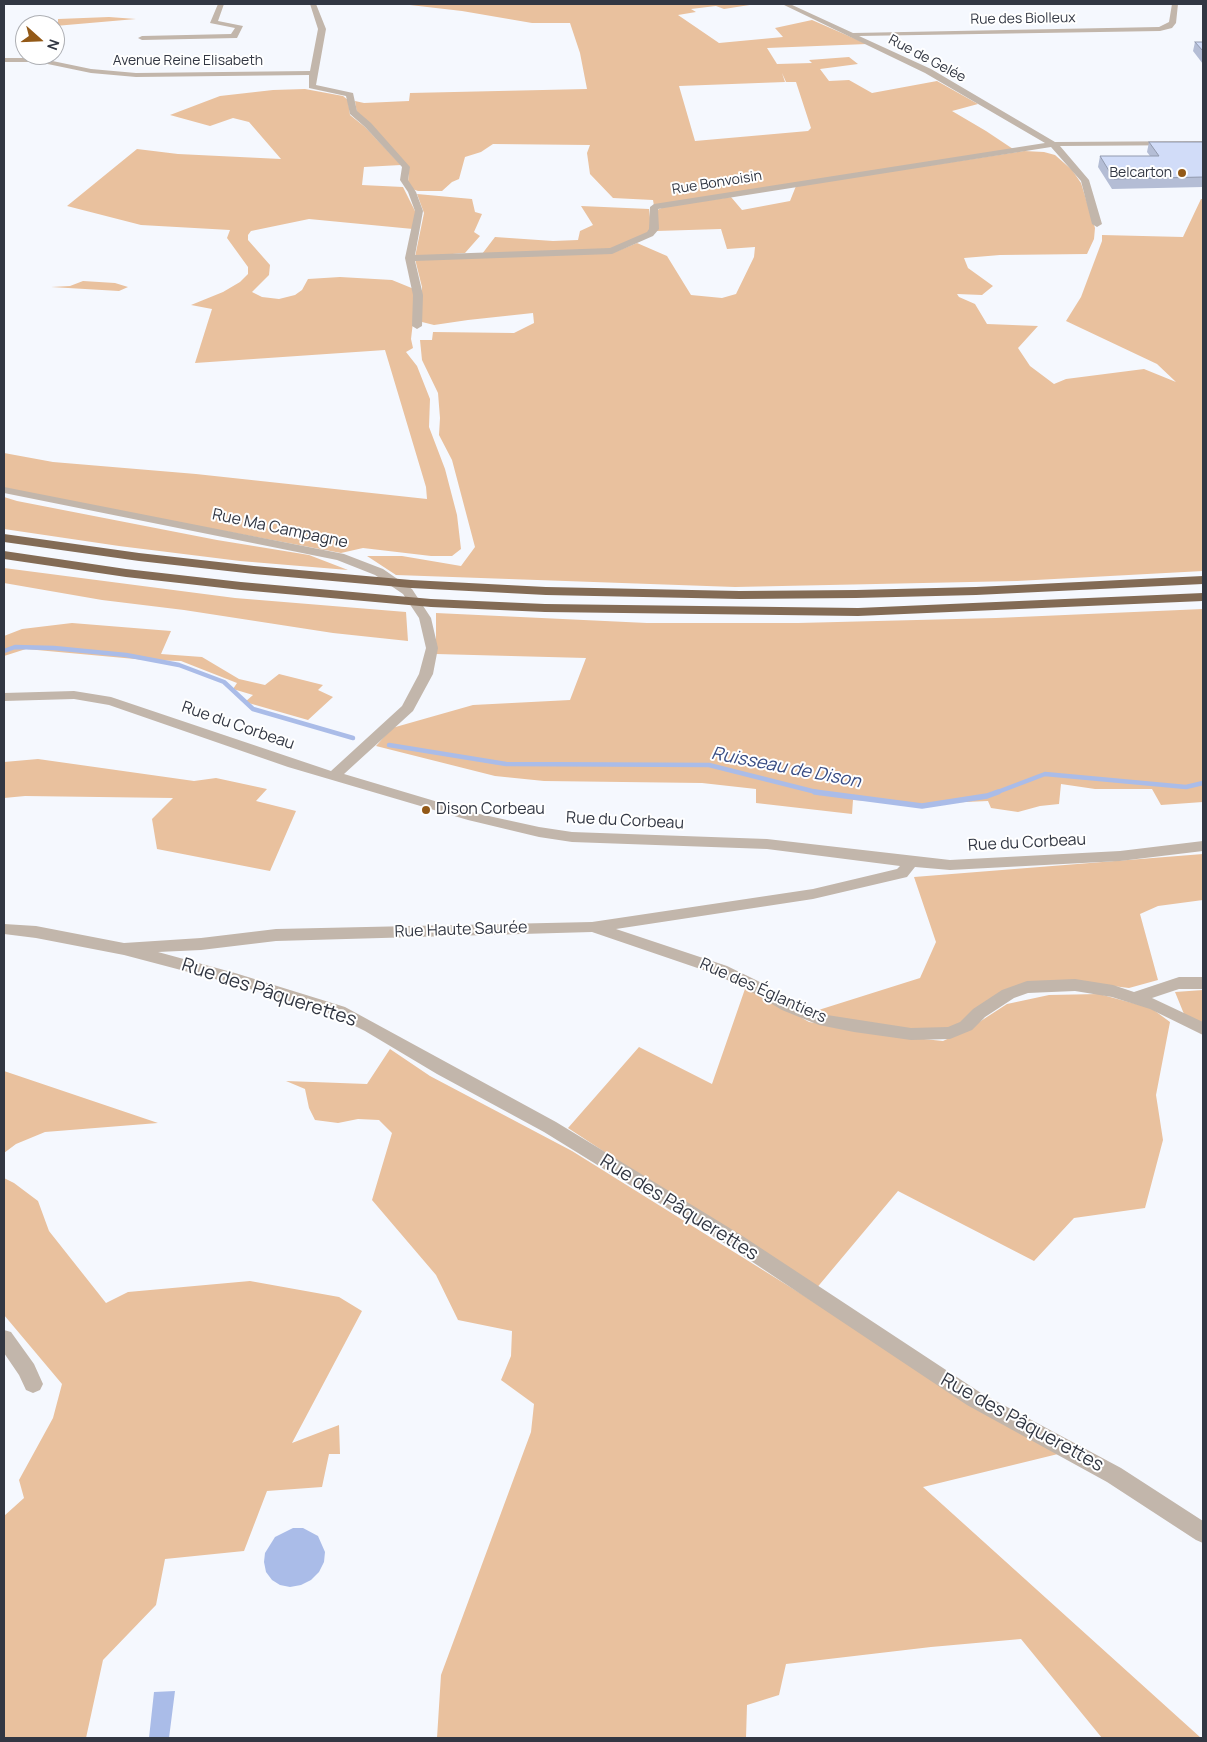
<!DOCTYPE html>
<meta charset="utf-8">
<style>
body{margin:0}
#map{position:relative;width:1207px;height:1742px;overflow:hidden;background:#f5f8fe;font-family:Manrope,sans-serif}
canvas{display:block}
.frame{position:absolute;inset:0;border:5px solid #323743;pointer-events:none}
.north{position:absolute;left:15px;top:15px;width:50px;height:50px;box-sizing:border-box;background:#fff;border:1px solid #adafb4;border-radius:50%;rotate:110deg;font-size:14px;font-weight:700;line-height:20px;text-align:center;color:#323743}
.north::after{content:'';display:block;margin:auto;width:18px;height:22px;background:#935917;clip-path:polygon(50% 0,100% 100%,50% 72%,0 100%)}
</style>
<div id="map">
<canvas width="1207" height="1742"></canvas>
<div class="frame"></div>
<div class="north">N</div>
</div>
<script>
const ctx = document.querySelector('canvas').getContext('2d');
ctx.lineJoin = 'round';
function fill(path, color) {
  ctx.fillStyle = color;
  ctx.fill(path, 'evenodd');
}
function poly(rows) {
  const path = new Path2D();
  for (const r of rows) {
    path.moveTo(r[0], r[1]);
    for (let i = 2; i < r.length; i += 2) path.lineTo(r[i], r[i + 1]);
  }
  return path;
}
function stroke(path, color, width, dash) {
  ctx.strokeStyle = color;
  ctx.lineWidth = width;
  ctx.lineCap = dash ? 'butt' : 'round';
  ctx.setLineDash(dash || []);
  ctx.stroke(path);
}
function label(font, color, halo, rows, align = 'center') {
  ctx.font = font + ' Manrope,sans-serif';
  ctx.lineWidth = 4;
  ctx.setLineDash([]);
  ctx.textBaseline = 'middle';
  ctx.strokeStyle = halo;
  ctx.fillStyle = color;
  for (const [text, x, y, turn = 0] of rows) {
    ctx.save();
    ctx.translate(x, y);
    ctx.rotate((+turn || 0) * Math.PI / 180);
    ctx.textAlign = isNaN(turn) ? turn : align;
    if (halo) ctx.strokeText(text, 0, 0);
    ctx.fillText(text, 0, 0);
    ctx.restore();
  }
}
fill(poly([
 [401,4,756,4,724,9,716,6,691,9,696,12,678,15,719,43,783,37,775,28,812,20,867,44,767,48,777,64,812,63,809,60,849,57,858,64,820,69,829,81,849,80,872,93,937,81,978,104,952,111,986,131,1013,149,654,206,653,200,613,198,590,174,587,153,590,145,493,144,481,152,465,157,459,179,452,182,442,191,418,191,412,189,408,182,409,170,357,113,355,101,364,103,409,101,410,93,587,89,580,53,570,23,532,23,462,11],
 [782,73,786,82,796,82,811,128,808,131,695,141,679,86,785,82],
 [109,17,136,19,55,26,40,25,58,22,58,19],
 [305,89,343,96,348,100,350,115,365,127,401,165,364,167,362,185,403,187,416,213,413,229,309,219,251,231,248,235,248,240,270,265,269,275,252,292,262,297,279,299,295,295,302,290,308,279,340,277,392,280,414,289,416,296,411,339,413,348,406,352,417,366,430,399,429,427,445,469,457,515,461,549,452,556,431,556,363,548,341,553,38,496,4,488,4,453,53,462,196,474,427,499,426,487,385,350,195,363,212,309,191,305,223,292,240,282,248,274,248,267,227,238,230,230,141,225,67,206,137,149,178,154,281,159,249,122,233,118,210,126,170,115,220,96,273,90],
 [1024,151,1044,152,1055,155,1072,170,1081,183,1095,228,1094,239,1087,254,1000,255,964,258,968,268,993,286,982,295,957,294,959,297,975,304,987,324,1038,326,1018,348,1030,366,1054,384,1066,379,1144,369,1176,382,1157,364,1066,321,1081,297,1102,241,1102,235,1183,237,1201,199,1203,199,1203,571,1017,581,735,587,396,575,367,556,402,556,461,566,475,547,452,460,439,435,440,418,438,393,422,360,420,340,432,340,433,332,514,333,534,323,533,313,468,320,434,325,422,322,422,287,415,259,615,252,637,243,667,256,691,295,722,298,736,294,754,257,755,247,727,249,721,229,656,231,657,210,664,207,731,197,742,210,790,201,796,186],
 [417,194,472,199,475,212,482,214,474,232,480,236,465,253,415,257,424,213],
 [581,206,649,209,651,226,648,233,609,250,482,254,495,237,553,241,578,240,580,231,593,225],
 [83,281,115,283,128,287,119,291,51,287,70,286],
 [4,497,17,501,217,540,309,555,348,570,240,561,119,546,4,529],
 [4,568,235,598,406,612,408,641,333,633,184,610,102,600,4,583],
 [1203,609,1203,802,1161,805,1152,789,1095,789,1061,784,1059,804,1040,806,1018,812,991,808,988,801,920,804,853,800,852,814,756,803,756,789,702,783,544,781,495,776,376,746,392,728,473,705,570,700,586,658,436,654,436,613,647,623,798,623,996,618],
 [72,623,171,631,161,654,202,657,239,679,265,685,279,674,323,685,318,690,333,697,308,720,245,702,253,695,233,689,237,683,181,661,146,660,26,649,4,656,4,636,22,629],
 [38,759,194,781,216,778,267,789,256,801,296,811,270,871,157,849,152,819,173,798,25,796,4,798,4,762],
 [1203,854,1203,900,1158,906,1140,914,1158,980,1129,988,1088,983,1016,988,954,1028,918,1031,809,1013,920,978,936,942,914,877],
 [746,986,809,1022,885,1035,943,1041,970,1028,1007,1004,1049,995,1099,994,1151,1008,1170,1022,1156,1095,1163,1140,1145,1208,1074,1218,1034,1261,898,1191,815,1290,568,1128,639,1047,712,1084],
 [1203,990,1203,1026,1184,1014,1175,992],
 [390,1049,430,1076,572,1151,1058,1454,923,1487,1201,1738,1102,1738,1021,1639,931,1647,786,1664,779,1695,747,1705,746,1738,437,1738,441,1675,531,1432,534,1404,501,1380,511,1356,512,1331,458,1320,436,1275,372,1200,392,1133,379,1120,358,1119,338,1123,315,1120,309,1108,305,1089,286,1081,367,1084],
 [4,1071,158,1123,45,1132,16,1144,4,1153],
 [4,1178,14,1183,38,1201,49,1231,106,1303,128,1292,250,1281,339,1297,362,1311,292,1443,339,1425,340,1454,329,1454,322,1487,267,1491,244,1551,165,1559,156,1605,103,1660,86,1738,4,1738,4,1516,24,1498,19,1480,53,1418,62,1384,4,1315]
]), '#e9c19e');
fill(poly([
 [293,1528,303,1528,318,1536,325,1552,324,1562,319,1572,311,1580,301,1585,290,1587,280,1585,272,1580,266,1572,264,1562,265,1553,275,1537],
 [175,1691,169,1738,149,1738,154,1692]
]), '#aabce8');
stroke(poly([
 [4,651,15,647,54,648,126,655,179,665,224,682,253,709,353,738],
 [389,745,506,764,709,765,820,793],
 [995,793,1045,774,1186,787,1203,783]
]), '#aabce8', 4.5);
stroke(poly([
 [815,792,922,806,987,796,998,792]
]), '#aabce8', 5.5);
fill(poly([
 [218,4,224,4,218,21,243,26,237,38,142,40,138,38,142,36,231,34,235,28,210,23,218,4],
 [310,4,316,4,326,29,316,85,353,93,357,111,371,123,410,167,408,180,416,192,423,211,415,255,610,248,647,232,649,229,650,207,654,204,1045,143,925,73,782,4,790,4,853,33,1159,27,1169,22,1172,4,1178,4,1176,23,1172,28,1160,31,859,36,931,69,1055,142,1203,141,1203,145,1060,146,1089,180,1102,224,1097,227,1092,224,1081,181,1051,147,658,209,659,229,653,236,612,254,415,261,423,295,422,326,417,329,412,326,413,295,405,258,415,211,408,192,400,180,402,167,365,127,350,114,346,96,309,88,309,75,136,77,91,73,38,62,4,62,4,58,38,58,91,69,136,73,310,71,318,29,310,4],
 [4,487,344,554,383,569,412,589,431,618,438,648,433,674,413,711,344,774,475,813,539,827,572,832,767,839,950,860,1120,851,1203,841,1203,851,1120,861,950,870,915,867,907,877,813,899,616,929,727,966,762,983,794,1002,827,1015,911,1028,948,1027,960,1022,973,1009,1002,990,1027,981,1075,979,1113,985,1134,992,1179,977,1203,977,1203,989,1179,989,1152,998,1203,1022,1203,1035,1150,1009,1112,997,1075,991,1028,993,1014,998,985,1017,972,1030,950,1039,911,1040,854,1032,819,1025,782,1010,750,991,715,974,592,932,276,941,201,950,158,952,235,973,345,1007,556,1122,741,1235,981,1393,1121,1468,1203,1521,1203,1543,1196,1540,1107,1482,967,1405,727,1245,544,1132,437,1074,365,1031,333,1015,234,984,124,955,36,938,4,934,4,924,36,926,124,943,201,938,276,929,592,922,813,889,897,869,900,866,767,849,572,842,539,837,468,820,288,767,109,705,74,699,4,701,4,693,74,691,111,697,331,771,402,706,419,674,426,648,419,618,403,594,375,575,337,560,4,493,4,487],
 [4,1330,11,1332,34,1364,43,1384,40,1390,33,1393,26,1390,19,1375,4,1353,4,1330]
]), '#c2b6ab');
fill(poly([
 [4,534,139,553,254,566,411,580,546,587,740,591,856,590,976,587,1203,576,1203,584,976,595,856,598,740,599,546,595,411,588,254,574,139,561,4,542,4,534],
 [4,551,126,569,241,582,431,599,545,604,858,608,1203,593,1203,601,858,616,545,612,431,607,241,590,126,577,4,559,4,551]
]), '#836b55');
fill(poly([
 [1195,42,1203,42,1203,64,1193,51],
 [1149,142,1203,142,1203,187,1112,189,1098,167,1100,156,1150,156,1147,152]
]), '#b4bdd5');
const building = poly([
 [1195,42,1203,42,1203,51,1195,42],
 [1149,142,1203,142,1203,177,1114,179,1100,156,1159,156,1149,142]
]);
fill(building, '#d1dcf8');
stroke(building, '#929aae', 1);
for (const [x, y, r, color] of [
 [1182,173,5,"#935917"],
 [426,810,5,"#935917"]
]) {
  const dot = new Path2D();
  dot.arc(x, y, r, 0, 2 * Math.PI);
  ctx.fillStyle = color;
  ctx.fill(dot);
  stroke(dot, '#fff', 2);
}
label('14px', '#323743', '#fff', [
 ["Rue des Biolleux",1023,19,-1],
 ["Rue de Gelée",927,59,28],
 ["Avenue Reine Elisabeth",188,61],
 ["Rue Bonvoisin",717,183,-9]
]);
label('14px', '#323743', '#fff', [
 ["Belcarton",1172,173]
], 'right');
label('16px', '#323743', '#fff', [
 ["Rue Ma Campagne",280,529,12],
 ["Rue du Corbeau",238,726,19],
 ["Rue du Corbeau",625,821,3],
 ["Rue du Corbeau",1027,843,-3],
 ["Rue Haute Saurée",461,930,-2],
 ["Rue des Églantiers",763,991,24]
]);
label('16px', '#323743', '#fff', [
 ["Dison Corbeau",436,810]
], 'left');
label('italic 18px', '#384c83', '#fff', [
 ["Ruisseau de Dison",786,768,11]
]);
label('19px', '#323743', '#fff', [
 ["Rue des Pâquerettes",269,993,18],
 ["Rue des Pâquerettes",679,1208,32],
 ["Rue des Pâquerettes",1022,1423,29]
]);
</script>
